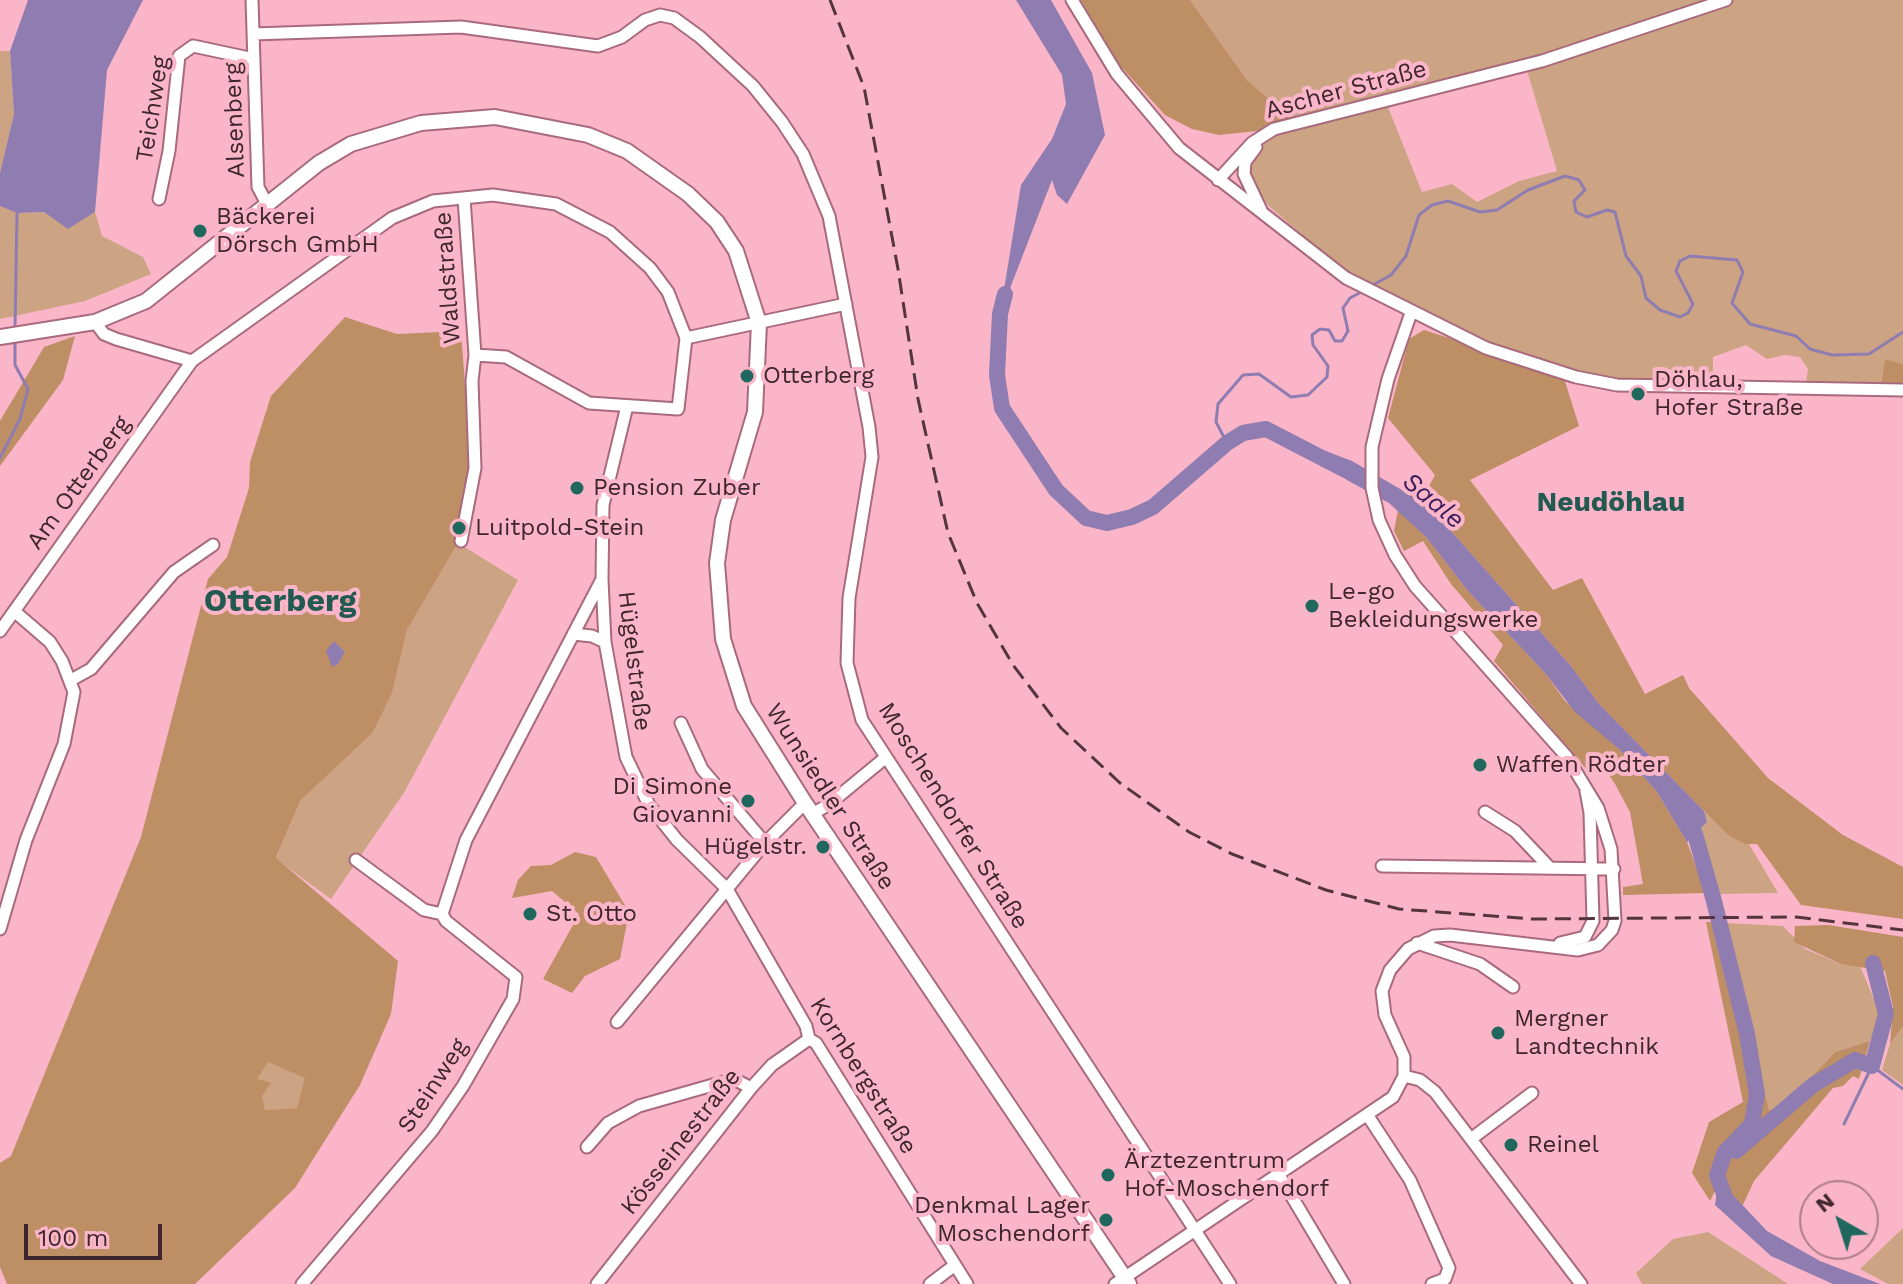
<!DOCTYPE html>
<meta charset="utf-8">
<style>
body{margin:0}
#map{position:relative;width:1903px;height:1284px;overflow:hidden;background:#fab6c8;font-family:"Work Sans",sans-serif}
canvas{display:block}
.north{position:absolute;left:1799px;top:1180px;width:80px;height:80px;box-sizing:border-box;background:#fab6c8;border:2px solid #af7c8a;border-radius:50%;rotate:321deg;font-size:22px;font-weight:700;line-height:32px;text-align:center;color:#3f252d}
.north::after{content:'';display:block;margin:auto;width:28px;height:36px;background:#20675d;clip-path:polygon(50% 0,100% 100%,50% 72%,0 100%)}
.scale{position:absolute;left:24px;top:1224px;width:138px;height:36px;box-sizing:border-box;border:4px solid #3f252d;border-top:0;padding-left:10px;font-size:24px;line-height:28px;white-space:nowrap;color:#3f252d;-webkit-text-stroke:6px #fab6c8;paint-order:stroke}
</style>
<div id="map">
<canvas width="1903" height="1284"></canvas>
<div class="north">N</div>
<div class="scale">100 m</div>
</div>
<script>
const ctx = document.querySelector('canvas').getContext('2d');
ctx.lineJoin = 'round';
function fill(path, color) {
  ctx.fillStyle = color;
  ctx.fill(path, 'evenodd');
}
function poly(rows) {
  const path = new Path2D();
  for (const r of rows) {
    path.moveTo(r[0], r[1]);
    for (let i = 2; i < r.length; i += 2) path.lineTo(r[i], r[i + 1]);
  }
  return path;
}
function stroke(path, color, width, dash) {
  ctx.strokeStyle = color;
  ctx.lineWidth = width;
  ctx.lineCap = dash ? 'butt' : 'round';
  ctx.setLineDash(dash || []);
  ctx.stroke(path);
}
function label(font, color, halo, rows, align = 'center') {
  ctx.font = font + ' "Work Sans",sans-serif';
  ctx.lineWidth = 8;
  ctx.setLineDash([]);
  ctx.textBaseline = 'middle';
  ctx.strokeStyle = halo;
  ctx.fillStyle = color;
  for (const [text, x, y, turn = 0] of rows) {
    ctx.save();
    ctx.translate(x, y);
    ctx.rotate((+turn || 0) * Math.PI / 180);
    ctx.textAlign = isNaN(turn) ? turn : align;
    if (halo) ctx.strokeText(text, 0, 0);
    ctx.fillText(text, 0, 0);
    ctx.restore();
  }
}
fill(poly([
 [1190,0,1903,0,1903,364,1885,359,1881,385,1806,383,1808,369,1800,357,1785,355,1767,359,1746,345,1713,357,1713,386,1612,382,1511,358,1353,278,1270,207,1248,181,1254,155,1290,117,1247,80],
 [1526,67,1557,171,1519,181,1477,202,1452,184,1422,192,1386,102],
 [0,51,10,51,14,114,0,173],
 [0,206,17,213,44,212,68,228,95,212,102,236,143,257,151,274,85,301,0,319],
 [458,543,518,580,405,791,331,899,276,859,300,801,373,731,392,693,407,630],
 [1704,811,1729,836,1749,844,1778,893,1718,894,1704,843,1701,828,1707,822],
 [1726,923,1783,926,1805,949,1841,964,1860,966,1881,1016,1870,1041,1835,1052,1784,1106,1769,1110],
 [1903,1026,1903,1085,1882,1070,1890,1044],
 [268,1061,306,1078,297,1108,265,1110,256,1080],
 [1903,1228,1903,1284,1888,1284,1860,1269],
 [1708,1232,1788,1284,1642,1284,1636,1273,1673,1239]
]), '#cca483');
fill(poly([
 [1081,0,1190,0,1247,80,1290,117,1257,131,1219,135,1192,129,1165,115,1114,59],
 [345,317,397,334,461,331,470,453,458,543,407,630,392,693,373,732,300,801,276,858,398,961,391,1014,360,1085,295,1188,195,1284,7,1284,0,1267,0,1163,11,1156,141,837,208,579,227,557,249,488,250,462,271,396],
 [268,1062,305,1078,297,1108,265,1110,262,1096,271,1083,257,1079],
 [1424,330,1563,375,1579,426,1470,480,1553,590,1582,578,1645,694,1683,675,1689,688,1768,778,1843,835,1903,867,1903,919,1801,905,1757,844,1745,844,1729,836,1704,811,1599,704,1570,665,1451,531,1414,497,1428,488,1435,475,1388,418,1409,339],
 [75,336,63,380,0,466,0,421,44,347],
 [1885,359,1903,364,1903,386,1881,385],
 [1398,510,1426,537,1468,591,1545,673,1565,701,1619,749,1657,792,1687,842,1706,893,1623,895,1623,887,1643,884,1630,812,1615,784,1601,763,1587,770,1494,661,1503,645,1451,584,1423,541,1404,551,1394,531],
 [575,852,596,857,629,912,620,959,585,976,572,993,543,979,579,914,552,891,512,898,518,880,531,866,551,865],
 [1706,922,1726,923,1769,1110,1784,1106,1835,1052,1870,1041,1859,1079,1853,1076,1843,1086,1833,1088,1754,1181,1742,1207,1733,1195,1718,1185,1710,1201,1692,1173,1709,1122,1743,1102],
 [1828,925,1903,937,1903,1026,1890,1044,1893,1007,1885,971,1841,964,1794,942,1795,926]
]), '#be8e65');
fill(poly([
 [28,0,143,0,107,70,95,212,68,229,44,212,17,213,0,206,0,173,14,114,10,51],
 [1016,0,1051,0,1092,73,1105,135,1067,204,1057,195,1052,180,1000,314,1021,185,1052,139,1066,104,1062,75],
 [1323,450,1352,461,1414,497,1451,531,1570,665,1599,704,1704,811,1707,822,1687,842,1657,792,1619,749,1575,712,1545,673,1468,591,1426,537,1389,503,1347,480],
 [334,641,345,652,338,664,332,667,326,651],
 [1718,1185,1733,1195,1767,1231,1820,1261,1880,1284,1833,1284,1771,1256,1715,1205]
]), '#8f7cb0');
stroke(poly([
 [1371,286,1391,275,1406,256,1419,215,1432,205,1448,201,1480,212,1497,210,1528,190,1565,176,1579,180,1585,190,1574,201,1576,212,1587,217,1607,210,1615,212,1626,256,1641,276,1646,298,1660,310,1680,317,1688,313,1693,304,1676,271,1680,261,1690,256,1737,260,1743,272,1732,303,1750,324,1796,336,1810,349,1832,355,1869,354,1903,332],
 [15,328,17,213],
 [1227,443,1216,422,1218,404,1243,375,1259,374,1291,397,1308,395,1327,377,1328,366,1313,345,1312,335,1320,329,1329,330,1335,341,1342,341,1348,331,1343,308,1350,298,1365,290],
 [0,458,20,419,28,389,15,365,15,340],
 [1844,1124,1872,1066,1903,1089]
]), '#8f7cb0', 3);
stroke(poly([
 [1005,294,1000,314,997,375,1002,408,1056,490,1086,518,1107,523,1132,517,1153,507,1227,443,1243,433,1266,429,1355,475],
 [1686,816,1695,834,1714,901,1747,1034,1757,1094,1752,1124,1725,1152,1717,1175,1728,1205],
 [1736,1151,1813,1085,1855,1060,1872,1066,1886,1014,1873,963]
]), '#8f7cb0', 16);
const minor = poly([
 [252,0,258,187,266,202],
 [1072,0,1117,74,1179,148,1346,278,1486,348,1576,377,1617,385,1903,390],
 [253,34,461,27,598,46,622,37,645,20,660,15,674,18,700,37,753,86,782,122,803,154,829,216,869,427,872,457,849,598,847,663,862,720,1230,1284],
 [1256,147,1245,162,1244,174,1261,210],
 [1218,180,1252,143,1274,129,1542,61,1726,0],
 [159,199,169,151,179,56,193,46,254,59],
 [95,322,104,334,116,339,192,361],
 [686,338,846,304],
 [627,406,603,505,602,580,605,642,626,757,649,805,677,840,727,889,806,1026,809,1039,816,1043,967,1284],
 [461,541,475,468,472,381,475,355,464,198],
 [0,631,192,361,392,218,433,201,493,195,556,204,610,232,650,268,668,292,686,338,678,409,589,403,506,357,475,355],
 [573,634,592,636,605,642],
 [71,680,91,669,174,572,213,545],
 [681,723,702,769,765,843],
 [1485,812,1515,831,1550,868],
 [812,814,828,805,885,758],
 [356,860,424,910,442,914],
 [1382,866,1614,869],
 [0,929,26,840,64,744,74,692,62,661,50,642,14,611],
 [1417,943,1480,964,1513,987],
 [1560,943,1585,937,1593,921,1590,813,1586,791],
 [617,1022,765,843,805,803],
 [1404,1076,1420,1080,1435,1092,1581,1284],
 [1368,1116,1410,1180,1449,1268,1445,1279,1432,1284],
 [1471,1139,1532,1093],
 [587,1147,608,1123,639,1106,734,1079,751,1088],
 [1279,1175,1344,1284],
 [302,1284,432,1131,463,1086,513,999,516,977,446,921,442,914,466,840,601,581],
 [597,1284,751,1088,772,1065,809,1039],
 [930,1284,955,1265],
 [1115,1284,1393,1097,1404,1076,1404,1057,1385,1015,1382,991,1390,970,1408,949,1434,936,1450,935,1578,950,1598,945,1612,930,1615,921,1611,849,1598,808,1567,757,1415,586,1395,555,1379,520,1372,488,1372,447,1388,379,1411,313]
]);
const major = poly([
 [0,337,95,322,146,301,319,163,351,144,421,123,495,117,588,135,627,151,688,194,717,222,736,251,759,323,755,412,723,520,717,563,723,639,744,706,805,803,1129,1284]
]);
stroke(minor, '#a86a7c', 15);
stroke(major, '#a86a7c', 18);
stroke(minor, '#fff', 11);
stroke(major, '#fff', 14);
stroke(poly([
 [830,0,864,87,898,269,918,399,948,533,977,603,1013,665,1061,728,1120,783,1189,832,1232,854,1326,890,1399,909,1532,919,1796,917,1903,930]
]), '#54353e', 3, [16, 8]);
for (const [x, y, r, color] of [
 [200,231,8,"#20675d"],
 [747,376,8,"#20675d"],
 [1638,394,8,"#20675d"],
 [577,488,8,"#20675d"],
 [459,528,8,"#20675d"],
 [1312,606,8,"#20675d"],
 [1480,765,8,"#20675d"],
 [748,801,8,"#20675d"],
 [823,847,8,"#20675d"],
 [530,914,8,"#20675d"],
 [1498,1033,8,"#20675d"],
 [1511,1145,8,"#20675d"],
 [1108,1175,8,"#20675d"],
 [1106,1220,8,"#20675d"]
]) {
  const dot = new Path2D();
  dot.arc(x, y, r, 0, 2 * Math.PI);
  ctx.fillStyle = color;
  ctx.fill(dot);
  stroke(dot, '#fab6c8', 3);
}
label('24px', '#3f252d', '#fab6c8', [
 ["Ascher Straße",1346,90,-15],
 ["Teichweg",153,109,-81],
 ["Alsenberg",235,120,-92],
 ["Waldstraße",448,278,-94],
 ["Am Otterberg",79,483,-54],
 ["Hügelstraße",634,661,83],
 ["Wunsiedler Straße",830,797,57],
 ["Moschendorfer Straße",953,816,58],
 ["Kornbergstraße",863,1076,58],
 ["Steinweg",433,1086,-57],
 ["Kösseinestraße",681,1142,-52]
]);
label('24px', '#3f252d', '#fab6c8', [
 ["Bäckerei",216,217],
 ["Dörsch GmbH",216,245],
 ["Otterberg",763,376],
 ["Döhlau,",1654,380],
 ["Hofer Straße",1654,408],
 ["Pension Zuber",593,488],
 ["Luitpold-Stein",475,528],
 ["Le-go",1328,592],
 ["Bekleidungswerke",1328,620],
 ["Waffen Rödter",1496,765],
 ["Di Simone",732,787,"right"],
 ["Giovanni",732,815,"right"],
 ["Hügelstr.",807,847,"right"],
 ["St. Otto",546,914],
 ["Mergner",1514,1019],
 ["Landtechnik",1514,1047],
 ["Reinel",1527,1145],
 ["Ärztezentrum",1124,1161],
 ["Hof-Moschendorf",1124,1189],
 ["Denkmal Lager",1090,1206,"right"],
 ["Moschendorf",1090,1234,"right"]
], 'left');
label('italic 26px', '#3a1c5d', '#fab6c8', [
 ["Saale",1433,501,40]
]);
label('bold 28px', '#225a51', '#fab6c8', [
 ["Neudöhlau",1611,503]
]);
label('bold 32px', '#225a51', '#fab6c8', [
 ["Otterberg",280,602]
]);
</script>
